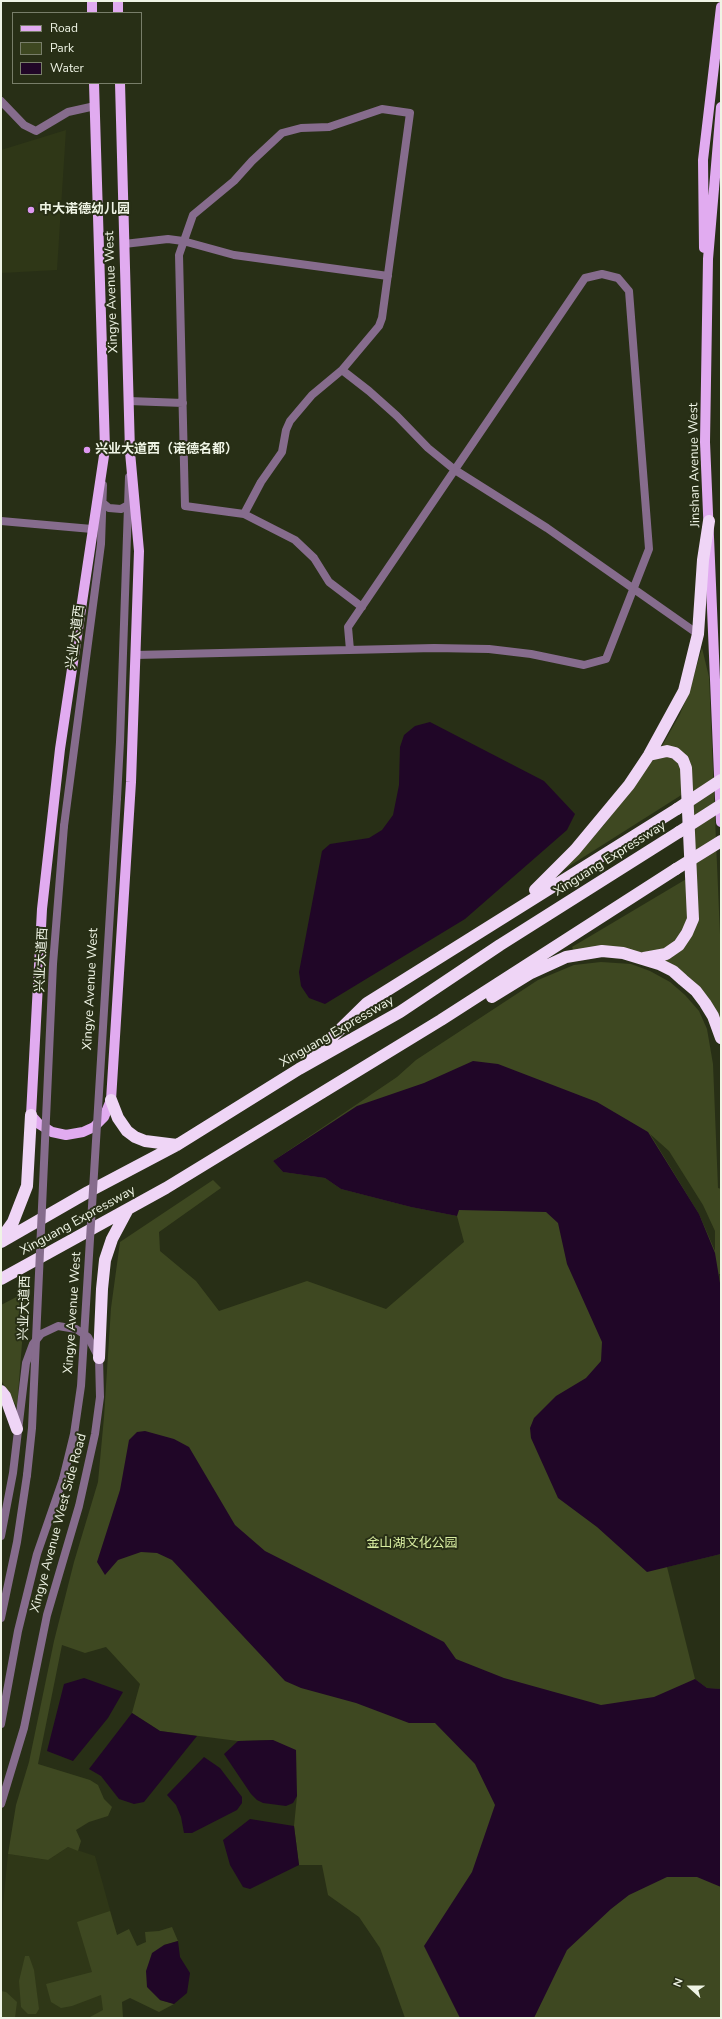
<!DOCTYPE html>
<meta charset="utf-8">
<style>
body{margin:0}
#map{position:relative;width:722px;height:2019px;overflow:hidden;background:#282f16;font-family:"Nunito Sans",sans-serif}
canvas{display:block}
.frame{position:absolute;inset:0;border:2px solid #eff4e5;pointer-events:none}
.legend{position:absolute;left:12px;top:12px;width:130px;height:72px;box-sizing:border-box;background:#282f16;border:1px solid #787e69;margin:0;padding:5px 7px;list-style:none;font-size:12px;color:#eff4e5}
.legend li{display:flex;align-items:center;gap:8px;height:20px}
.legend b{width:20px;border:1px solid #787e69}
.north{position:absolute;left:670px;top:1967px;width:40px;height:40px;-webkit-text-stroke:3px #282f16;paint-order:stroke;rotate:291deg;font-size:11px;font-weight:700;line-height:16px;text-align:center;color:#eff4e5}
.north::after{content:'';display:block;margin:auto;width:14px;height:18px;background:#eff4e5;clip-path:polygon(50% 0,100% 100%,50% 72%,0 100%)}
</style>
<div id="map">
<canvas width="722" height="2019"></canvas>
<div class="frame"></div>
<ul class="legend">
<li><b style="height:5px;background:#e1abf0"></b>Road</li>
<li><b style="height:11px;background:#3e4821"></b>Park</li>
<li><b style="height:11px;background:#200627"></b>Water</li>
</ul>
<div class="north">N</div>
</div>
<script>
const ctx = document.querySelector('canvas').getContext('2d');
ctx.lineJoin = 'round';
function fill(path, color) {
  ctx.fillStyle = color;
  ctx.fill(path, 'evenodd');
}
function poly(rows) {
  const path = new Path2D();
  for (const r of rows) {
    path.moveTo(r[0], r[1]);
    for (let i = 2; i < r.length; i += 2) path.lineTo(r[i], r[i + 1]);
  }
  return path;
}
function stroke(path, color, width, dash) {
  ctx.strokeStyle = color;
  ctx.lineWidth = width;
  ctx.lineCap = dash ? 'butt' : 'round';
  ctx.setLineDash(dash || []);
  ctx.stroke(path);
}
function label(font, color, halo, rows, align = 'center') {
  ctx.font = font + ' "Nunito Sans","Noto Sans SC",sans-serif';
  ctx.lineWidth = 4;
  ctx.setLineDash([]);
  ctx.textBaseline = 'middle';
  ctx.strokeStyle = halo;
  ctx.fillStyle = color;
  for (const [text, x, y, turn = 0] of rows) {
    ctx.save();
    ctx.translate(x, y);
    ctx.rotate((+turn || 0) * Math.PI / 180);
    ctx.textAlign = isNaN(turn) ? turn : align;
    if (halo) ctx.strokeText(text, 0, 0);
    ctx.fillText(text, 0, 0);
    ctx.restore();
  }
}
fill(poly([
 [66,130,57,270,1,273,1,150],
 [68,1847,95,1856,117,1935,107,2018,1,2018,3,1904,8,1854,48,1860]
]), '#2f3717');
fill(poly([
 [702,648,709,677,721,958,721,1024,660,959,687,943,689,761,662,746,680,714,689,692],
 [668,755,681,766,683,794,563,870,604,825,651,762,660,756],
 [688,878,689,900,686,926,677,941,664,950,643,953,574,951,572,947],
 [601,962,631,964,650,971,670,982,685,995,699,1011,707,1029,713,1064,718,1188,721,1189,721,1274,719,1274,721,1293,721,1554,667,1567,695,1679,707,1688,721,1689,721,2018,405,2018,380,1948,359,1917,328,1895,322,1865,299,1865,294,1826,297,1796,273,1740,238,1741,160,1731,132,1713,140,1684,106,1647,85,1653,62,1645,38,1764,90,1780,98,1785,104,1799,112,1807,108,1816,89,1822,76,1830,81,1841,78,1851,68,1847,48,1860,8,1854,16,1805,29,1762,54,1641,74,1562,98,1482,104,1417,111,1308,120,1242,213,1180,221,1188,159,1232,160,1251,196,1281,219,1311,307,1281,386,1309,464,1242,457,1216,411,1207,341,1189,325,1178,283,1172,273,1161,397,1077,416,1060,538,980,574,965],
 [650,1134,669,1151,703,1205,715,1231,715,1251,699,1214],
 [26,1292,17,1407,1,1380,1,1305],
 [110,1911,117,1935,129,1929,137,1946,146,1942,145,1932,159,1931,172,1927,178,1941,164,1945,160,2000,174,2004,159,2012,130,1998,122,2002,123,2018,88,2018,103,2010,101,1995,72,2006,61,2008,51,2002,46,1984,92,1972,77,1922],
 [25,1956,29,1956,34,1970,39,2009,36,2014,28,2014,21,2007,19,1981],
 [1,1991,6,1992,17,2002,15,2018,1,2018]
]), '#3e4821');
fill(poly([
 [430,722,544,781,575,814,567,830,465,919,325,1004,309,998,301,986,299,972,322,851,330,844,369,838,382,830,393,815,399,785,400,747,404,735,415,726],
 [473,1061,498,1064,597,1102,648,1132,699,1214,715,1253,720,1283,721,1554,647,1572,597,1527,558,1498,531,1438,530,1428,534,1418,556,1396,586,1378,601,1361,602,1342,567,1264,558,1223,546,1212,459,1210,457,1216,411,1207,341,1189,325,1178,283,1172,273,1161,357,1106,424,1083],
 [145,1431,174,1439,189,1447,235,1525,265,1551,444,1642,456,1659,504,1678,601,1705,654,1697,695,1679,707,1688,721,1689,721,1887,697,1877,667,1877,629,1895,611,1909,567,1950,534,2018,460,2018,424,1946,472,1872,495,1805,475,1764,435,1723,409,1723,356,1703,301,1688,285,1681,172,1560,157,1553,141,1552,118,1560,105,1575,97,1562,120,1490,129,1440,137,1432],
 [84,1678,123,1692,108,1718,73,1761,47,1751,64,1684],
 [132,1713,160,1731,197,1736,144,1802,134,1804,119,1799,101,1776,89,1769],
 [273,1740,296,1750,297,1796,293,1803,286,1806,263,1803,257,1800,251,1794,224,1754,238,1741],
 [204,1757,220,1768,242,1797,242,1803,237,1810,192,1833,184,1833,181,1817,176,1805,167,1795],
 [250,1819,294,1826,299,1865,250,1889,243,1887,230,1865,223,1840],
 [178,1941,180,1957,190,1973,187,1993,174,2004,160,2000,147,1987,146,1971,152,1953,164,1945]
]), '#200627');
stroke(poly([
 [1,101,24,125,36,131,68,112,95,106],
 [124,244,168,239,183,241,234,255,388,276],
 [342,370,369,391,397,416,428,448,455,470,547,528,698,634],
 [129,401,183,403],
 [103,503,109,508,121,509,128,505],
 [244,514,185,506,179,255,193,215,234,181,252,161,282,133,301,128,329,127,382,109,410,113,382,318,379,326,342,370,312,395,290,421,286,430,282,452,261,482,244,514,295,540,314,558,329,582,362,607],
 [1,521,92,529],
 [135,655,434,648,489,649,531,654,584,665,606,659,649,549,629,291,618,278,602,274,585,278,348,627,350,650],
 [117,798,120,742,129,477],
 [64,826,101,544,103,485],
 [1,1536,13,1473,26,1363,33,1344,41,1334,58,1326,76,1329,88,1337,99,1358,100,1397,95,1434,79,1506,47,1615,24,1728,1,1804],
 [1,1618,17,1542,27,1475],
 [1,1724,18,1631,37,1554,63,1479]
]), '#866c8d', 8);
stroke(poly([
 [92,1,92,13],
 [118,1,118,13],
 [94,83,105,449,60,749,42,909,31,1115,39,1124,52,1132,66,1135,83,1132,94,1127,104,1117,111,1100,131,782,139,551,130,452,120,83],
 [721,107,708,259,705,442,721,822],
 [704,248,703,160,721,7]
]), '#e1abf0', 10);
stroke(poly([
 [535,890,575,850,629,785,649,755,684,691,698,634,703,560,709,521],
 [644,958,666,954,679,945,687,933,693,919,686,768,683,760,675,753,667,751,649,755],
 [492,997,531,973,566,957,602,951,623,953,659,964,673,971,683,980,696,991,705,1003,713,1016,721,1038],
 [312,1057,367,1003,677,809],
 [111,1100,118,1118,127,1131,135,1137,145,1141,177,1145],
 [1,1239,13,1222,27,1186,31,1115],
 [1,1242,88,1192,177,1145,299,1069,400,1012,500,945,679,832],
 [1,1279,166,1188,441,1020,676,869],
 [99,1358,102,1289,105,1260,112,1239,128,1209],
 [1,1391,5,1396,17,1429]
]), '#efd5f6', 12);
stroke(poly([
 [27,1475,32,1428,53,964,64,826],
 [63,1479,74,1434,81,1386,117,798]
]), '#866c8d', 8);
stroke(poly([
 [677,809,721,780],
 [679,832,721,805],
 [676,869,721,841]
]), '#efd5f6', 12);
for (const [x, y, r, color] of [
 [31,210,4,"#de98f2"],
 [87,450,4,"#de98f2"]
]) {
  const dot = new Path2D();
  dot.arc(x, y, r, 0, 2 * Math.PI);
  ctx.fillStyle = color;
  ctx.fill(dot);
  stroke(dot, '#282f16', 1.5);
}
label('bold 13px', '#eff4e5', '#282f16', [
 ["中大诺德幼儿园",39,210],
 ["兴业大道西（诺德名都）",95,450]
], 'left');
label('13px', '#eff4e5', '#282f16', [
 ["Xingye Avenue West",112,292,-92],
 ["Jinshan Avenue West",695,465,-91],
 ["兴业大道西",76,637,-82],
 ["Xinguang Expressway",610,859,-32],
 ["兴业大道西",42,960,-87],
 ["Xingye Avenue West",91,989,-87],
 ["Xinguang Expressway",337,1032,-30],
 ["Xinguang Expressway",78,1221,-29],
 ["兴业大道西",25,1308,-88],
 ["Xingye Avenue West",73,1313,-86],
 ["Xingye Avenue West Side Road",59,1523,-75]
]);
label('13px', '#d7eca0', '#282f16', [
 ["金山湖文化公园",412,1544]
]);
</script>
